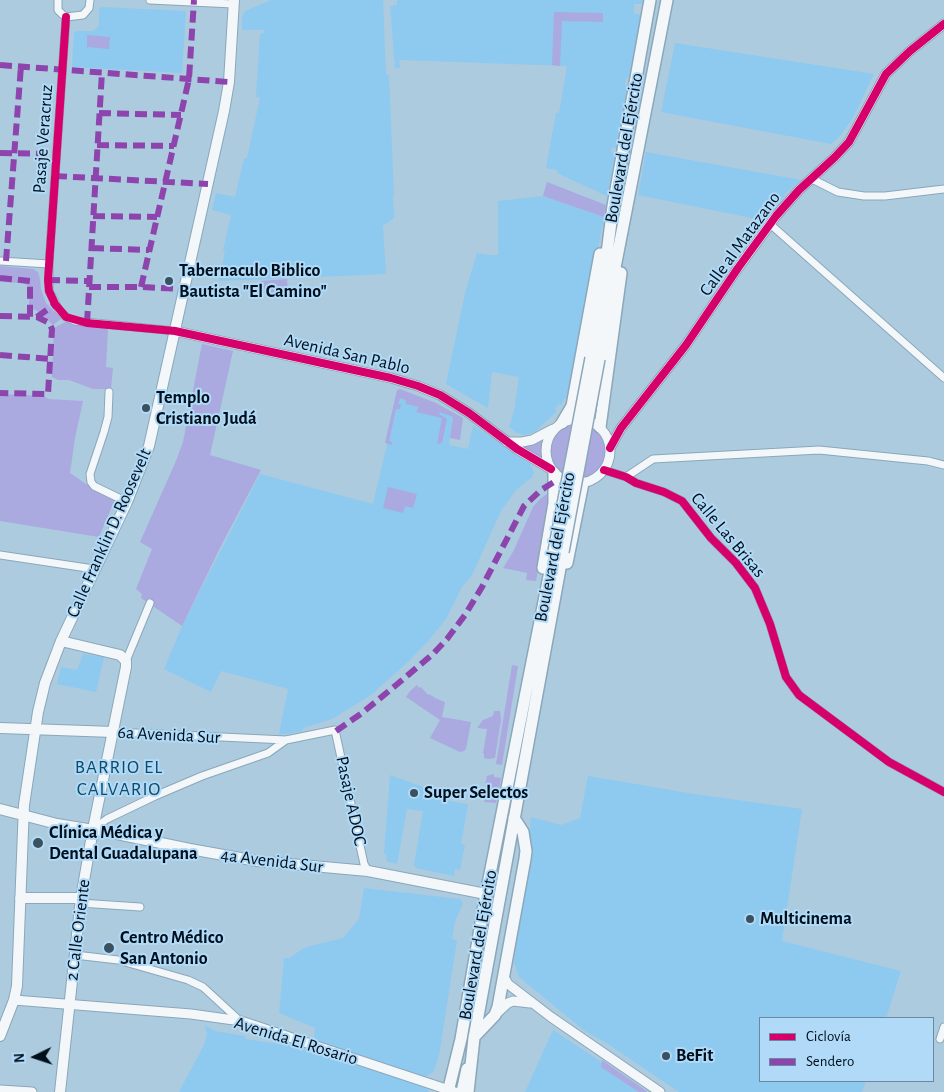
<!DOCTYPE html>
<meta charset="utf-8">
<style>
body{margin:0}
#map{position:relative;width:944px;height:1092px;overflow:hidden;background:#accbdf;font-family:"Alegreya Sans",sans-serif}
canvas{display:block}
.legend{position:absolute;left:759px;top:1017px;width:175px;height:65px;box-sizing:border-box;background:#b0daf7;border:1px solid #6a899f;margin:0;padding:6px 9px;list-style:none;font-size:15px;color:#000f1c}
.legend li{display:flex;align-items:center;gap:10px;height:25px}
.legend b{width:25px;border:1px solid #6a899f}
.north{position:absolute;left:10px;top:1032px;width:50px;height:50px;-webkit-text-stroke:4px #b0daf7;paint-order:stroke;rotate:266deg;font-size:14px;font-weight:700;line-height:20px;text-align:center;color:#000f1c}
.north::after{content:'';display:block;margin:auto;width:18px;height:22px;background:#000f1c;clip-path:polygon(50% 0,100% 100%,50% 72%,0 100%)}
</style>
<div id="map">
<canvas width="944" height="1092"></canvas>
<ul class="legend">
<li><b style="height:6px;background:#d6006c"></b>Ciclovía</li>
<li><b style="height:6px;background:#8e44ad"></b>Sendero</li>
</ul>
<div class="north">N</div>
</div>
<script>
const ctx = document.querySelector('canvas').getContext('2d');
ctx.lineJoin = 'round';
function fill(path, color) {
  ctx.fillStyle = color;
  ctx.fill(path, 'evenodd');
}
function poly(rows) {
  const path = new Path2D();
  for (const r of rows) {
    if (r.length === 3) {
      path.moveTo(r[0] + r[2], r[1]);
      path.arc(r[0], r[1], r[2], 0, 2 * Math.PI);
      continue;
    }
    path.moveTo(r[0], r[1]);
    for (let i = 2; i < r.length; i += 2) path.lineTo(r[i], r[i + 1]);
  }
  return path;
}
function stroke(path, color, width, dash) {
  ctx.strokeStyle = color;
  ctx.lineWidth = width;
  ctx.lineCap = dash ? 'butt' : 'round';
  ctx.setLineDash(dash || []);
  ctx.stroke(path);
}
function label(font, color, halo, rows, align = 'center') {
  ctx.font = font + ' "Alegreya Sans",sans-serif';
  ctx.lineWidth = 4;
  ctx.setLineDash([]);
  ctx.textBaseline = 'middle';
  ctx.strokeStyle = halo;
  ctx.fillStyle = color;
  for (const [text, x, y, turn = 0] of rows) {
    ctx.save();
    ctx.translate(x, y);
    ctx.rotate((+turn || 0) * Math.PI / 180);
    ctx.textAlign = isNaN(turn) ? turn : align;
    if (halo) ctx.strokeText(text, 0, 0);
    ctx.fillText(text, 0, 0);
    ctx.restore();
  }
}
fill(poly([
 [271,0,383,0,386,75,389,75,394,196,393,196,394,218,383,226,386,274,219,281,225,251,223,251,231,215,212,210,216,193,235,197,244,158,247,158,260,98,256,97,260,34,264,33,264,30,242,30,242,17,245,11],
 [397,0,643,0,642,4,634,4,634,13,641,15,629,77,626,79,625,84,627,87,616,148,612,147,611,153,615,154,607,196,557,173,557,170,546,168,556,113,559,113,567,66,402,60,399,60,400,68,395,68,390,6,397,5],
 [101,7,186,11,182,73,72,67,74,33,77,31,92,31,96,29,99,25,99,10],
 [675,43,874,74,853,118,840,136,831,144,661,112],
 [646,152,801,180,788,191,766,221,638,195],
 [543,196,604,217,572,381,567,395,561,405,558,404,555,409,557,411,535,432,524,435,517,433,509,427,514,411,519,377,492,372,488,408,446,384,465,293,477,253,488,255,498,255,498,201],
 [399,393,453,417,449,445,468,449,473,425,530,464,534,472,532,477,516,490,501,511,472,575,462,587,446,619,429,640,409,661,371,695,332,719,303,728,303,731,287,734,279,734,288,689,221,671,211,692,164,669,182,626,260,474,373,504],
 [83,654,104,657,96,692,57,684,61,667,77,670],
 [390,775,445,795,449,801,468,804,461,844,465,845,460,870,455,869,454,876,416,868,414,865,423,811,407,809,397,864,386,861,387,856,384,853],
 [588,776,694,794,802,809,782,941,901,971,886,1018,760,1018,760,1081,866,1081,862,1092,679,1092,605,1042,585,1031,519,977,514,963,531,817,561,825,580,818],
 [364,888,460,899,463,903,455,922,452,939,457,940,439,1056,433,1072,425,1077,421,1078,314,1044,315,1028,279,1013,284,958,290,958,302,949,310,946,343,938,359,919],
 [205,1025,215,1031,245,1036,245,1039,305,1048,309,1053,328,1057,411,1081,425,1087,429,1092,179,1092,204,1045,207,1035],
 [553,1030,618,1073,642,1092,525,1092]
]), '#8ec9ef');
fill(poly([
 [554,12,603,13,603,22,562,21,560,66,552,65],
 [87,35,110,37,109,49,87,47],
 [547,182,606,205,604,217,543,196],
 [0,266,33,269,38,272,40,279,41,289,46,303,61,319,53,325,36,310,29,308,29,287,24,283,0,282],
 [287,279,288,292,262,293,261,281],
 [67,321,87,326,108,328,106,367,113,368,111,389,93,389,69,380,58,380,52,377,54,328],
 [202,344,233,351,210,455,261,470,222,544,182,626,141,598,142,594,136,589,152,549,140,542,176,461,183,442],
 [400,389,436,403,463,418,460,440,450,438,453,417,440,412,439,414,447,419,442,443,437,444,442,418,416,412,419,407,406,404,406,400,400,398,398,404,401,404,400,409,396,409,389,441,392,442,392,445,385,443,397,390],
 [0,394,44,396,48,399,83,401,75,438,70,473,86,484,115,499,99,537,0,521],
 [578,451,27],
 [549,436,546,447,546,458,551,469,517,449,522,442],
 [388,487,417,494,413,508,405,506,403,513,383,508],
 [547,494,548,516,536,581,526,580,527,573,503,568,513,552,533,507,540,499],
 [512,665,518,666,502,765,496,764],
 [417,685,419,688,421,687,428,695,429,694,435,698,445,702,442,717,471,722,466,749,464,751,460,752,430,738,440,720,406,697,410,691],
 [494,711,500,711,501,720,495,758,489,759,484,758,484,754,483,753,487,729,477,728,483,720,493,716],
 [494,774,494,777,501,778,496,803,484,802,487,794,484,792,487,776],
 [602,1060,648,1092,639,1092,601,1067]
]), '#aaa9e0');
const minor = poly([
 [58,0,58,10,62,14,66,17,83,15,89,8,90,0],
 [150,0,233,4],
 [66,17,49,264,49,291,59,310,66,317,75,321,175,331],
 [812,179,838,192,864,196,885,196,944,189],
 [770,224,944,378],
 [0,261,49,264],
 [109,392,108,417,104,432,90,474,91,482,94,486,127,502],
 [604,470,626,477,636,483,664,492,682,501,711,538,736,563,755,588,770,624,786,677,799,695,889,762,944,792],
 [626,477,653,459,819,450,928,461,944,465],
 [0,555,94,569],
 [126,661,150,603],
 [114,732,286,740,335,730,364,864,368,871],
 [93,829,107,819,155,796,202,776,268,753,286,740],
 [80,903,140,907],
 [75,955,118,960,188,980,203,987,240,1021],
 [940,1039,944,1027]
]);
const tertiary = poly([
 [175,331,391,378,418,386,440,395,469,413,517,449,551,469],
 [578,451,32],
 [507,442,522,442,532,440,553,429],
 [610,448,621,428,686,345,738,268,776,216,799,190,835,157,849,142,886,74,910,51,944,24],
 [504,977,508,984,551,1017,660,1092],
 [14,1000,191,1014,241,1021,455,1092],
 [495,1015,508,1003,513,1001,530,1003],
 [0,1090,32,1092]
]);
const secondary = poly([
 [0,728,114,732],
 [0,809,57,824,112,833,190,849,257,861,368,871,486,894],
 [20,898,81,898],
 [0,1036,14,1000,17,986,24,805,38,712,45,683,61,641,127,502,149,446,224,111,229,82,234,0],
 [60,1092,81,898,93,829,126,667,126,661,120,655,61,641]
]);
const primary = poly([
 [462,1092,467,1069]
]);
const trunk = poly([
 [591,358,604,277,613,206,650,0],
 [599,359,612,283,667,0],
 [562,423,572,406,600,254],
 [600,427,621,273],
 [567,563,583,483],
 [543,568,554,503,554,473],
 [474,1037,495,1015,498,1007,525,859,526,851,523,832,514,818],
 [448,1092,461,1039,486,894,554,551],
 [468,1092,474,1038,563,552]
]);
stroke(minor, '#8ba7b9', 9);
stroke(tertiary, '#8ba7b9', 11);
stroke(secondary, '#8ba7b9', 12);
stroke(primary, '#8ba7b9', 14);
stroke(trunk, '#8ba7b9', 14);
stroke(minor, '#f3f7fa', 7);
stroke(tertiary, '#f3f7fa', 9);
stroke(secondary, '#f3f7fa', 10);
stroke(primary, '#f3f7fa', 11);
stroke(trunk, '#f3f7fa', 11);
const trunkBridge = poly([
 [554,551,591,358],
 [563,552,599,359]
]);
stroke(trunkBridge, '#8ba7b9', 14, []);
stroke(trunkBridge, '#f3f7fa', 11);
stroke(poly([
 [0,65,229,82],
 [99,113,181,115],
 [97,145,174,146],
 [0,153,57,154],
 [55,176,208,184],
 [93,216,157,217],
 [92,248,149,250],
 [6,261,21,66],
 [0,278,30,281,30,317],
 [48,280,89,281],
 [89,287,141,287,184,289],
 [141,287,189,79,194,0],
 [0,316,37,317,49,323,52,329,48,394,0,393],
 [37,317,55,304],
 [87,323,102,72],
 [0,355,51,359],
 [336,731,362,713,395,686,433,654,447,639,465,615,482,587,524,506,541,490,554,482]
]), '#8e44ad', 6, [12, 6]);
stroke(poly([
 [66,17,48,280,49,291,55,304,66,317,87,323,175,331,391,378,418,386,440,395,469,413,517,449,551,469],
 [610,448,621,428,686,345,738,268,776,216,799,190,835,157,849,142,886,74,910,51,944,24],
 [604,470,626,477,636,483,664,492,682,501,711,538,736,563,755,588,770,624,786,677,799,695,889,762,944,792]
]), '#d6006c', 8);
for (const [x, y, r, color] of [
 [169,281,5,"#3c5160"],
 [146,408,5,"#3c5160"],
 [414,793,5,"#3c5160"],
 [38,843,6,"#3c5160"],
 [750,919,5,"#3c5160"],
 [109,948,6,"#3c5160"],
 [666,1056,5,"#3c5160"]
]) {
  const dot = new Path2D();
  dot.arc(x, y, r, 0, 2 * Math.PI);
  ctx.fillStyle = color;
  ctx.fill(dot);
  stroke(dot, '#b0daf7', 2);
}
label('18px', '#000f1c', '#b0daf7', [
 ["Pasaje Veracruz",43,139,-86],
 ["Boulevard del Ejército",624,148,-80],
 ["Calle al Matazano",740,244,-54],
 ["Avenida San Pablo",347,354,13],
 ["Calle Franklin D. Roosevelt",109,533,-66],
 ["Calle Las Brisas",728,535,50],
 ["Boulevard del Ejército",555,547,-79],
 ["6a Avenida Sur",169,735,3],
 ["Pasaje ADOC",351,801,78],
 ["4a Avenida Sur",272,861,7],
 ["2 Calle Oriente",78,930,-83],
 ["Boulevard del Ejército",478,945,-80],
 ["Avenida El Rosario",296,1041,17]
]);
label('bold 18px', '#000f1c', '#b0daf7', [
 ["Tabernaculo Biblico",179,271],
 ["Bautista \"El Camino\"",179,292],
 ["Templo",156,398],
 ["Cristiano Judá",156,419],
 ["Super Selectos",424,793],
 ["Clínica Médica y",49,833],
 ["Dental Guadalupana",49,854],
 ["Multicinema",760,919],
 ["Centro Médico",120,938],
 ["San Antonio",120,959],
 ["BeFit",676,1056]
], 'left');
ctx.letterSpacing = '1px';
label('19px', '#0e4a6a', '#b0daf7', [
 ["BARRIO EL",119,767],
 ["CALVARIO",119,789]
]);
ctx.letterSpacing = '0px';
</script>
